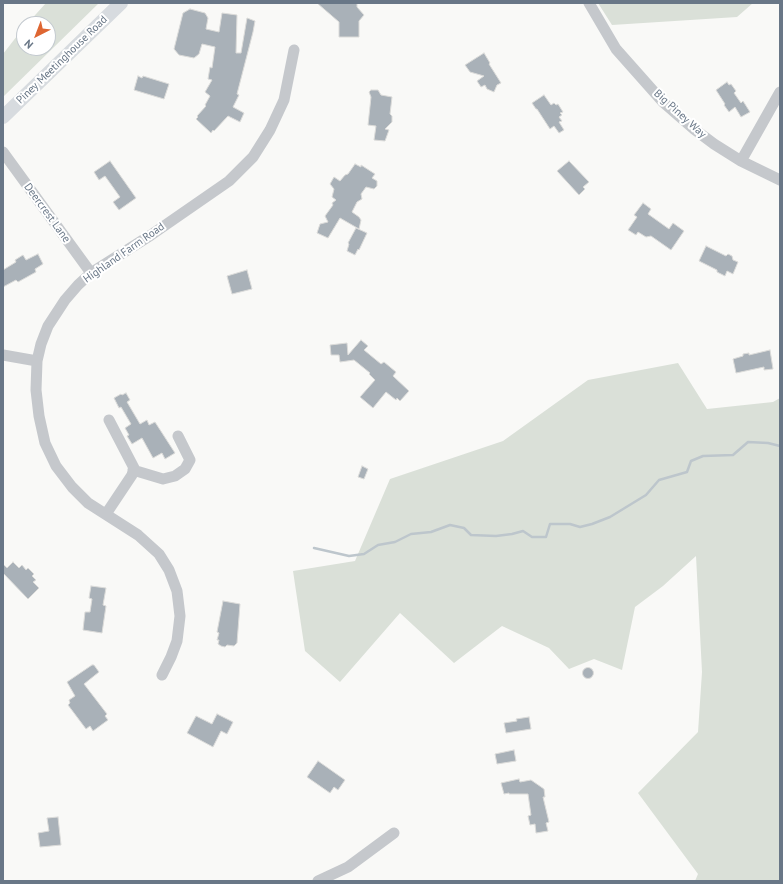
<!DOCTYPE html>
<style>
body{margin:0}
#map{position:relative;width:783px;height:884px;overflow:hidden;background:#f9f9f7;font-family:"PT Sans",sans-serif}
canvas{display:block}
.frame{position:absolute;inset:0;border:4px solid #697787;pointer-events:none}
.north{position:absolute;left:16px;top:16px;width:40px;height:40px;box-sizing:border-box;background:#fff;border:1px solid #c3c9cf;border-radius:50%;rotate:222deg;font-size:11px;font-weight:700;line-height:16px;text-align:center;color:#697787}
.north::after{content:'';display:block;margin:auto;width:14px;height:18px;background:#de6632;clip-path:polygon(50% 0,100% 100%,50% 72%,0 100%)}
</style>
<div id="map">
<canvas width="783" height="884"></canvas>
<div class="frame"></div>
<div class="north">N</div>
</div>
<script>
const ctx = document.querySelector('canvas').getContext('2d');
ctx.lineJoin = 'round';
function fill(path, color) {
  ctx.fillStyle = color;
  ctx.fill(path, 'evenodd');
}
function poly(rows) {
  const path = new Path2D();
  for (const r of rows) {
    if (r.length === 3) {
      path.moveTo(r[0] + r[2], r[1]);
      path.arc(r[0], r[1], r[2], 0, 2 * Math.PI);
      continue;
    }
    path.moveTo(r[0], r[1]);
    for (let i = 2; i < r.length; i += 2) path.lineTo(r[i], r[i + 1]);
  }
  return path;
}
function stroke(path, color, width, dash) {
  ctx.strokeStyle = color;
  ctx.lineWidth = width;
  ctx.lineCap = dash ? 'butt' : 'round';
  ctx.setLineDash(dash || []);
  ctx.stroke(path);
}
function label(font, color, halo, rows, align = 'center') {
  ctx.font = font + ' "PT Sans",sans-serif';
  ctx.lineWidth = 4;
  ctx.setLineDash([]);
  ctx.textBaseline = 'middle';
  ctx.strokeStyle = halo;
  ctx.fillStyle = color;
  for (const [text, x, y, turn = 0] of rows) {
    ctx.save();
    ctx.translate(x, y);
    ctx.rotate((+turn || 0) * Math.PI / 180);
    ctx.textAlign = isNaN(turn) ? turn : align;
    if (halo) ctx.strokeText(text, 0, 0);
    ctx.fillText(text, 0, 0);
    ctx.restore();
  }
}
fill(poly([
 [46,3,99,3,3,97,3,54,24,27,24,48,48,48,48,24,27,24],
 [598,3,753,3,737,17,612,25],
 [678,363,707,409,773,402,780,398,780,881,695,881,698,874,638,793,698,732,702,672,696,556,663,586,635,607,622,670,594,659,569,669,549,648,502,626,454,663,400,613,340,682,305,651,293,571,355,561,390,479,503,441,588,380]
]), '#dae0d8');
stroke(poly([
 [314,548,349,556,364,554,378,545,395,542,411,534,431,532,450,525,464,528,471,535,496,536,512,534,523,531,532,537,546,537,550,524,570,524,580,527,592,524,610,517,646,495,659,480,687,472,691,461,703,456,733,455,748,442,768,443,780,446]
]), '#bdc6cc', 2.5);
const building = poly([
 [317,3,357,3,357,7,364,15,359,21,359,37,339,37,339,22,317,3],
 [190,9,205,13,208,18,206,29,219,32,222,13,237,15,236,53,241,53,247,18,255,21,253,32,237,94,239,95,233,107,244,113,240,122,228,116,214,131,213,130,211,133,196,119,198,117,197,116,206,106,205,105,210,96,205,92,212,80,208,79,210,67,212,68,215,47,202,44,199,54,194,58,179,55,174,49,183,13,190,9],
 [484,53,490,63,489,64,501,83,497,85,494,92,487,89,485,85,481,87,477,81,484,76,470,72,465,65,484,53],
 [138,76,142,78,143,76,169,84,164,99,134,90,138,76],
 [727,82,729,85,731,84,736,91,734,93,741,103,743,101,750,112,741,117,735,107,729,112,724,105,725,104,716,90,727,82],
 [371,90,378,90,381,95,392,97,390,114,392,116,392,122,385,129,389,130,385,141,374,140,376,126,368,125,371,97,369,92,371,90],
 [544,95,551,105,554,103,556,105,558,104,563,112,560,113,562,115,559,117,562,121,559,122,564,130,559,133,554,126,550,129,537,109,536,109,532,103,544,95],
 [110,161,136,198,119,210,113,202,120,197,105,176,99,180,94,172,110,161],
 [569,161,589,182,583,187,585,189,579,195,557,171,569,161],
 [355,164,361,167,361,165,375,174,372,178,377,181,377,186,374,189,366,187,361,194,362,199,357,202,352,212,359,217,361,220,359,229,340,218,328,238,317,233,320,224,328,222,325,216,333,205,332,203,336,200,332,197,334,189,330,184,334,177,340,181,345,175,348,174,355,164],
 [643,203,651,209,648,214,669,229,673,223,684,231,671,250,651,236,646,237,638,232,636,235,628,230,637,217,634,215,643,203],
 [356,228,367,233,359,250,358,249,355,255,347,251,349,244,348,243,356,228],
 [706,246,726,256,728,254,732,256,733,260,738,262,733,274,727,271,725,276,717,272,717,270,699,261,706,246],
 [38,254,43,264,35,269,36,272,18,282,16,280,3,287,3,270,16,262,15,260,23,255,26,260,38,254],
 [247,270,252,289,232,294,227,276,247,270],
 [361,340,368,346,364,350,381,364,384,362,396,372,393,376,409,391,400,401,397,398,396,400,386,392,373,408,360,397,375,380,369,374,370,373,354,360,340,362,339,355,331,355,330,345,347,343,348,355,361,340],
 [770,350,773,369,764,370,764,367,736,373,733,359,743,356,743,354,749,353,749,355,770,350],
 [126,393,130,400,127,402,140,424,147,420,149,425,155,422,175,453,165,459,162,453,153,458,142,438,132,444,127,436,129,435,125,428,131,424,121,407,119,408,114,398,121,394,122,395,126,393],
 [362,466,368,469,364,479,358,477,362,466],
 [13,562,19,568,22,565,26,570,28,568,34,574,32,576,36,580,33,582,39,588,28,599,3,573,3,564,7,568,13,562],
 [91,586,106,588,103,605,106,606,102,633,83,630,85,612,90,612,92,599,89,598,91,586],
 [223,601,240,604,237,643,234,646,227,645,225,647,221,646,218,644,219,640,217,640,219,633,217,632,223,601],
 [92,665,94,665,99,672,84,684,107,714,105,716,108,720,93,731,90,726,86,729,68,705,70,703,69,700,75,696,67,682,92,665],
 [588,673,5.5],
 [217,714,233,722,227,734,221,731,213,747,187,733,196,716,212,724,217,714],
 [529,717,531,729,506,733,504,723,517,721,516,719,529,717],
 [514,750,516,761,497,764,495,754,514,750],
 [318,761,345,780,338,790,334,787,330,793,307,777,318,761],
 [519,779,520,782,531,780,544,789,545,797,543,797,549,822,546,823,548,831,536,833,535,824,530,825,528,816,531,815,528,794,509,794,509,793,504,794,501,783,519,779],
 [58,817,61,845,40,847,38,833,49,831,47,818,58,817]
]);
fill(building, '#a9b1b8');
stroke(building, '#dbdbd9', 1);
stroke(poly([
 [589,3,616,49,663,102,694,129,714,144,741,161,780,180],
 [3,152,91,273],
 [741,161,780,92],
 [3,355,37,361],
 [133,470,163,479,175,476,185,469,190,460,178,436],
 [106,514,132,475,134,468,109,420],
 [162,675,171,657,177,641,180,616,177,591,169,570,159,554,138,535,88,503,72,487,56,466,45,443,39,416,36,390,37,361,41,344,48,326,65,300,78,285,91,273,151,235,229,181,253,157,270,130,284,100,294,50],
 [318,881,348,867,394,833]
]), '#c5c8cc', 11);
stroke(poly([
 [3,117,121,3]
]), '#d7dbdf', 14);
label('11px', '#697787', '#fff', [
 ["Piney Meetinghouse Road",62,60,-44],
 ["Big Piney Way",680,114,42],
 ["Deercrest Lane",47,213,54],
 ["Highland Farm Road",124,253,-35]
]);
</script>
